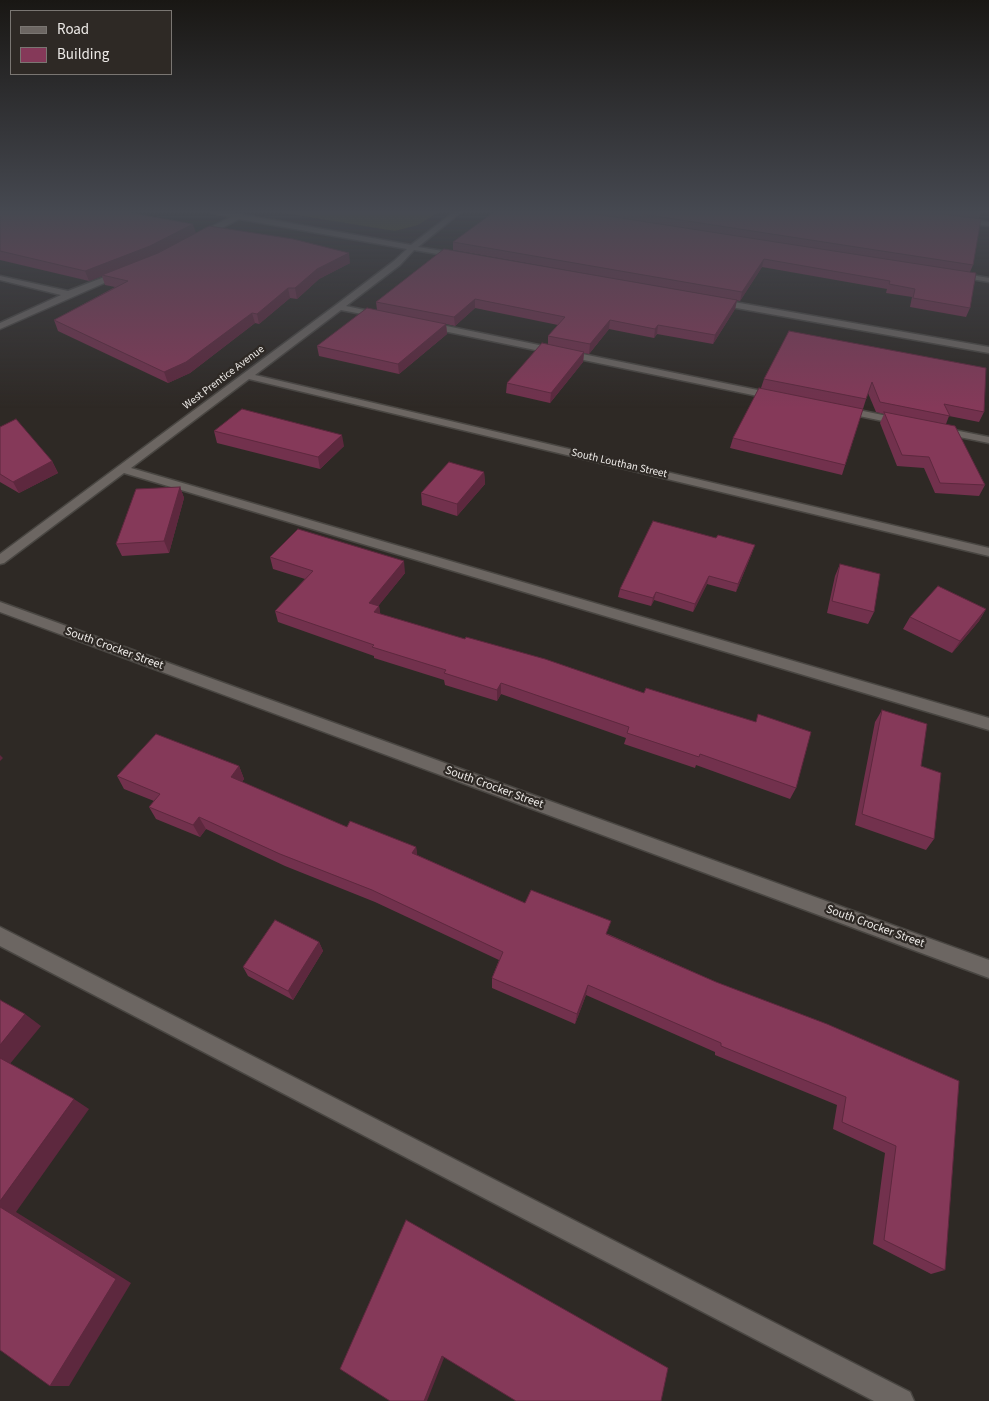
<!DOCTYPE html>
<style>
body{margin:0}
#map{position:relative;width:989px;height:1401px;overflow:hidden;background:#2e2925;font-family:"Source Sans 3",sans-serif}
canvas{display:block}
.legend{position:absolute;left:10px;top:10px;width:162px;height:65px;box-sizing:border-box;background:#2e2925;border:1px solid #7a7672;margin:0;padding:6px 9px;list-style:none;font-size:15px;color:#ece9e6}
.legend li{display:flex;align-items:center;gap:10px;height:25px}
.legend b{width:25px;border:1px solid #7a7672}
</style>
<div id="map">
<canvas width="989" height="1401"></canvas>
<ul class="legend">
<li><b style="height:6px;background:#6c6662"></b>Road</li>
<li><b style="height:14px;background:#853959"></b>Building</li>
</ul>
</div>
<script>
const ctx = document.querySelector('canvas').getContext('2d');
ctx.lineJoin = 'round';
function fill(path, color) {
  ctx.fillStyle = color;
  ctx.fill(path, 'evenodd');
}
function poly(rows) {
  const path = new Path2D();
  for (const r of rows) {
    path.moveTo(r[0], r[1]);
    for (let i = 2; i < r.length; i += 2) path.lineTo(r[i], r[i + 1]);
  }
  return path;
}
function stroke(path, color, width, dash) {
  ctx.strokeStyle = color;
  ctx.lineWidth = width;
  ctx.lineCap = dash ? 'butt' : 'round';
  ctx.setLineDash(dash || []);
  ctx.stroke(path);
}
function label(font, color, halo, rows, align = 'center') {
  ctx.font = font + ' "Source Sans 3",sans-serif';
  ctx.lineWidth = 4.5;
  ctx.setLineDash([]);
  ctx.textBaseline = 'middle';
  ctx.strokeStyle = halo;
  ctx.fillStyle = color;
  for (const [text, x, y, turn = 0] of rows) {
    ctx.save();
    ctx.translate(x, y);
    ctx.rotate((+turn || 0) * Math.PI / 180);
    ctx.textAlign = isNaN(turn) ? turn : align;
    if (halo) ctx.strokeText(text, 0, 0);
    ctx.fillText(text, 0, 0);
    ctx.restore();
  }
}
fill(poly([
 [277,212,439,212,418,225,395,231]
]), '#4b4e1b');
const minor = poly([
 [211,212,239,214,411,245,454,212,461,212,418,247,461,254,461,258,414,250,400,265,346,306,383,314,383,318,341,310,255,375,989,548,989,556,249,379,131,468,989,718,989,730,124,473,4,563,0,564,0,554,336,305,394,261,407,249,239,219,203,238,197,238,197,234,231,217,212,213,211,212],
 [958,218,989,222,989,226,958,222,958,218],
 [120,271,127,273,0,329,0,323,61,295,0,280,0,276,68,291,120,271],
 [953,272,989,278,989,282,953,276,953,272],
 [717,299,989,347,989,353,714,304,714,300,717,299],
 [427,322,777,394,782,397,777,400,424,327,424,323,427,322],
 [844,407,902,419,907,422,902,425,840,412,840,408,844,407],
 [939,427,989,437,989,443,935,432,934,430,939,427],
 [0,602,989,960,989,978,0,612,0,602],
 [0,927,910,1392,914,1401,874,1401,0,946,0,927]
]);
stroke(minor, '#494642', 3);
fill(minor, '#6c6662');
fill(poly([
 [0,212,196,233,350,263,319,279,297,299,290,298,259,324,255,323,190,373,168,383,58,331,54,320,115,287,105,285,102,276,89,281,0,260],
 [494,212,982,212,979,218,973,265,970,272,970,308,966,317,910,307,912,297,886,293,887,289,762,267,740,301,453,250,453,242],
 [444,249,737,300,735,309,713,344,657,334,654,338,609,329,589,354,584,353,583,362,550,403,506,393,507,383,548,345,548,336,558,325,475,308,455,326,446,324,447,334,399,374,319,356,317,346,377,310,376,302],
 [789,331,984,412,979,422,949,416,946,424,985,485,979,496,935,493,924,468,897,466,880,423,884,414,876,412,868,393,842,475,730,448,733,438,761,388,764,379],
 [0,427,52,461,58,473,19,493,0,482],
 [214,431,344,446,320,469,217,443],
 [484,472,485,484,457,516,422,505,421,493],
 [180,487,184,498,169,553,122,556,116,544],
 [752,553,736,592,707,584,693,612,654,600,651,606,618,597,620,589],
 [270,557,405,573,378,606,379,606,380,614,796,788,790,799,696,765,695,768,624,744,626,738,501,694,497,701,445,685,444,680,374,658,374,656,278,622,275,611,305,579,273,569],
 [840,564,874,612,868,624,827,613,835,576],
 [986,609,979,621,952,653,903,629,910,617],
 [882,710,921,766,934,839,926,850,855,825,875,722],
 [239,766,244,779,242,782,347,827,416,847,417,855,525,903,608,934,716,982,959,1081,945,1270,931,1274,873,1244,885,1153,833,1129,837,1105,715,1055,715,1052,586,995,575,1024,492,988,492,978,499,960,375,902,285,866,206,829,200,837,156,819,149,807,154,801,124,789,117,776],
 [319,942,323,951,293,1000,248,976,243,967]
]), '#72314d');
fill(poly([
 [193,224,196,233,153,255,102,275,102,276,89,281,85,271],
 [349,253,350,263,319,279,297,299,295,288,317,269],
 [764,259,762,267,740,301,742,292],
 [288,288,290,298,259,324,257,314],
 [475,299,475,308,455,326,454,317],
 [737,300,735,309,713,344,715,335],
 [252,313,255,323,190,373,168,383,164,372],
 [610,320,609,329,589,354,590,344],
 [446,324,447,334,399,374,398,364],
 [658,325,657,334,654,338,655,329],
 [584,352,583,362,550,403,551,393],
 [342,435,344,446,320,469,318,457],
 [52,461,58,473,19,493,13,482],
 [484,472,485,484,457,516,457,504],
 [180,487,184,498,169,553,164,541],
 [755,545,752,553,736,592,738,584],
 [404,561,405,573,371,615,369,603],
 [709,576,707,584,693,612,695,604],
 [656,592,654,600,651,606,653,598],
 [379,606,381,618,374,612],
 [986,609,979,621,952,653,960,641],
 [501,683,501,694,497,701,497,690],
 [0,755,3,758,0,761],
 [239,766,244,779,236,790,231,777],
 [199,817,206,829,200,837,193,825],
 [416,847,418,859,412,853],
 [319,942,323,951,293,1000,288,991],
 [588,985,586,995,575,1024,577,1014],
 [25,1014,41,1026,9,1065,0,1058,0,1045],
 [74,1099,89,1109,16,1212,131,1283,69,1386,50,1386,0,1207,0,1201],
 [442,1356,444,1358,427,1401,424,1401]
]), '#5d283e');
const building = poly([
 [0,212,126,212,193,224,150,246,85,271,0,251,0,212],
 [494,212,582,212,976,273,970,308,913,298,915,289,889,284,890,281,764,259,742,292,453,242,494,212],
 [629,212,927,212,981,219,973,265,629,212],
 [209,226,293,239,349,253,317,269,295,288,288,288,257,314,252,313,186,362,164,372,54,320,128,281,102,275,158,253,209,226],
 [444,249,737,300,715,335,658,325,655,329,610,320,590,344,548,336,565,317,475,299,454,317,376,302,444,249],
 [367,308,446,324,398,364,317,346,367,308],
 [789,331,986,368,984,412,944,404,950,416,880,402,872,382,866,399,764,379,789,331],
 [542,343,584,352,551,393,507,383,542,343],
 [759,388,863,409,845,465,733,438,759,388],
 [242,409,342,435,318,457,214,431,242,409],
 [884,412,955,426,985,485,940,483,929,457,902,455,884,412],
 [16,419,52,461,13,482,0,474,0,427,16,419],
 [449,462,484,472,457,504,421,493,449,462],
 [180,487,164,541,116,544,136,489,180,487],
 [653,521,716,538,718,535,755,545,738,584,709,576,695,604,656,592,653,598,620,589,653,521],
 [298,529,404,561,369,603,379,606,374,612,465,639,466,637,545,659,644,693,646,688,756,722,758,714,811,732,796,788,700,754,699,757,627,733,629,727,501,683,497,690,444,673,446,670,372,647,374,645,275,611,313,571,270,557,298,529],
 [840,564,880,574,874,612,832,601,840,564],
 [938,586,986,609,960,641,910,617,938,586],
 [882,710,927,724,921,766,941,773,934,839,862,814,882,710],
 [156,734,239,766,231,777,347,827,350,821,416,847,412,853,525,903,531,890,611,921,606,934,716,982,827,1024,959,1081,945,1270,884,1240,896,1146,842,1122,846,1097,721,1046,721,1043,588,985,577,1014,492,978,503,952,372,890,280,854,199,817,193,825,149,807,160,794,117,776,156,734],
 [275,920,319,942,288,991,243,967,275,920],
 [0,1000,25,1014,0,1045,0,1000],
 [0,1058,74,1099,0,1201,0,1058],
 [0,1207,116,1279,50,1386,0,1350,0,1207],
 [406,1220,668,1368,661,1401,516,1401,442,1356,424,1401,390,1401,340,1369,406,1220]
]);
fill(building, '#853959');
stroke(building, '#5d283e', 1);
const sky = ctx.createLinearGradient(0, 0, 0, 408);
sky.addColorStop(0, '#191714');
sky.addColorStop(0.52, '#464951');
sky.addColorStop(1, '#46495100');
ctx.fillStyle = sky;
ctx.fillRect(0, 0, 989, 408);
label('11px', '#ece9e6', '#2e2925', [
 ["West Prentice Avenue",224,378,-37],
 ["South Louthan Street",619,464,13]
]);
label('12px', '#ece9e6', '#2e2925', [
 ["South Crocker Street",114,649,20],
 ["South Crocker Street",494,788,20],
 ["South Crocker Street",875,927,20]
]);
</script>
